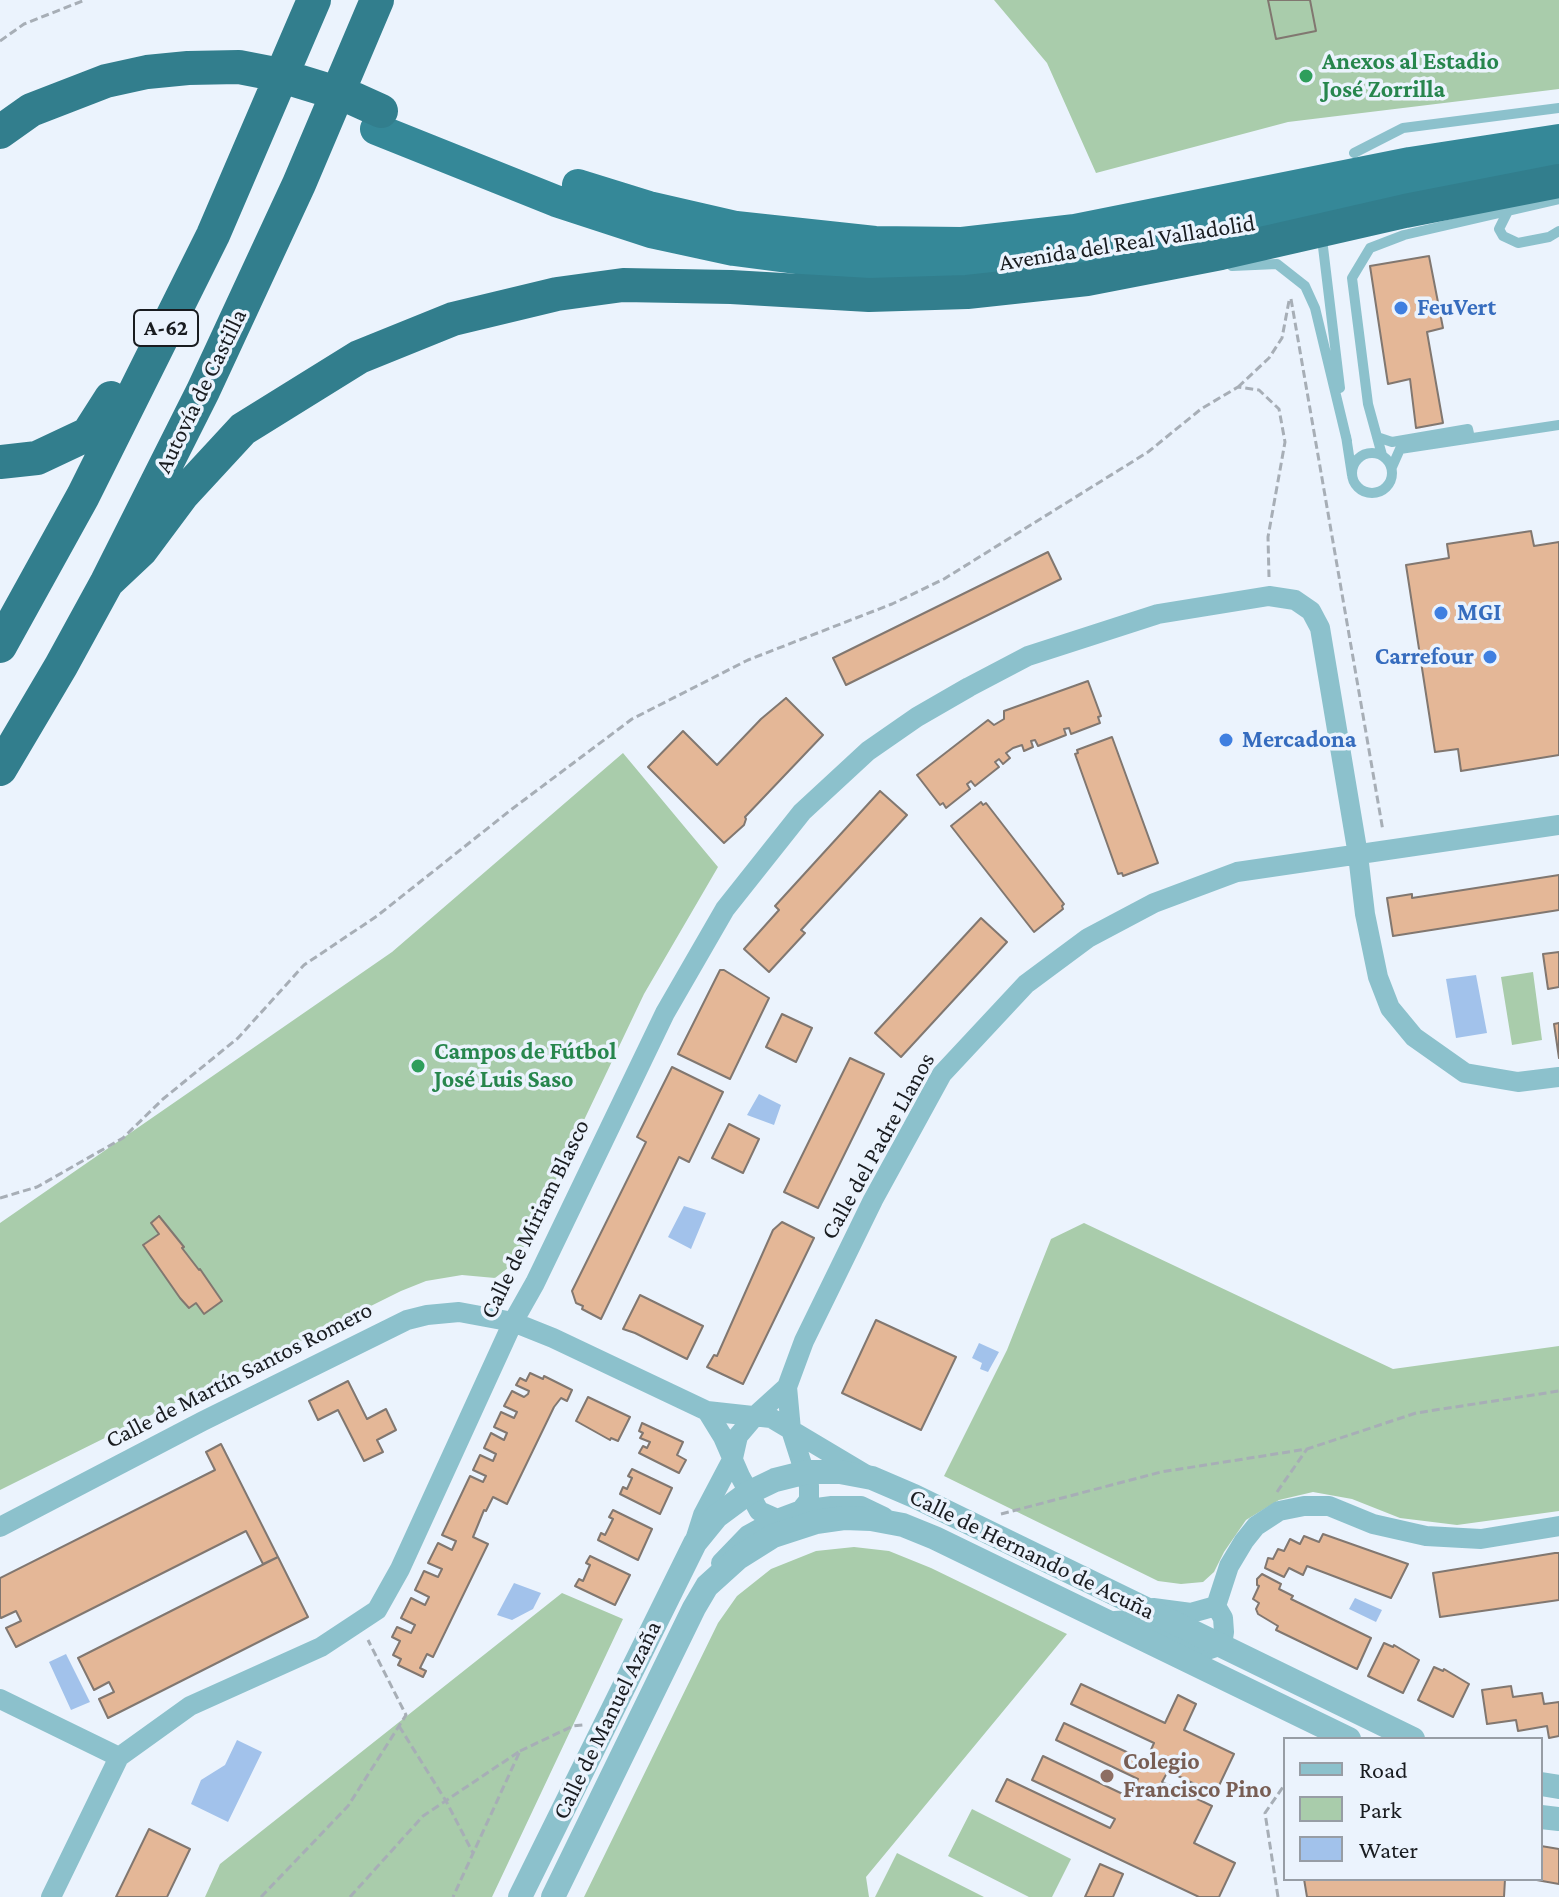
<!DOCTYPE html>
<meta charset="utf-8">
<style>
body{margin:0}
#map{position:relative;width:1559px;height:1897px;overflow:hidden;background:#ebf3fd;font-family:"Crimson Pro",serif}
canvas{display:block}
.legend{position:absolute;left:1283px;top:1737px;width:260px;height:144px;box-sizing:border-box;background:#ebf3fd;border:2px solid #979da5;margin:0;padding:10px 14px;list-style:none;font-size:24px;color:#191c20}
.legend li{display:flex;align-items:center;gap:16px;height:40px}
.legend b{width:40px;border:2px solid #979da5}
</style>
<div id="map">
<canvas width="1559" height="1897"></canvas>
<ul class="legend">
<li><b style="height:10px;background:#8cc1cc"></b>Road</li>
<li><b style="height:22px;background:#a9ccab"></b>Park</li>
<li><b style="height:22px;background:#a2c2eb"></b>Water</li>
</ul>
</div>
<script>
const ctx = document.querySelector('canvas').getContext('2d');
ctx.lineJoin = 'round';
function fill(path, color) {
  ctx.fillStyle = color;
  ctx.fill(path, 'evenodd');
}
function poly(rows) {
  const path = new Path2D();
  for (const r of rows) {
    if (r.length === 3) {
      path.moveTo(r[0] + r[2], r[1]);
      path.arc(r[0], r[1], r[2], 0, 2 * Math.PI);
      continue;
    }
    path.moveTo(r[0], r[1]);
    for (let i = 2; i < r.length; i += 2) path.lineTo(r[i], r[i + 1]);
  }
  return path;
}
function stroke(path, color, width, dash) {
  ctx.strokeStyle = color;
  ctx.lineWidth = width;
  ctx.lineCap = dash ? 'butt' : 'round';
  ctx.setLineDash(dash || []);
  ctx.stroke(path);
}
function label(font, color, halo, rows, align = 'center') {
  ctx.font = font + ' "Crimson Pro",serif';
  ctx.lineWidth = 7;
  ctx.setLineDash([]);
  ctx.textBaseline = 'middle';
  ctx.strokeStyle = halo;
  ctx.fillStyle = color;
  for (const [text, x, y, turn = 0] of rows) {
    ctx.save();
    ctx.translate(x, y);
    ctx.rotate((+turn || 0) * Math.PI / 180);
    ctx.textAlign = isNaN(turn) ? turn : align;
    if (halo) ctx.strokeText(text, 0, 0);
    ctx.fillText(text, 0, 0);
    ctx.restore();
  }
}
fill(poly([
 [994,0,1559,0,1559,89,1288,122,1096,173,1047,63],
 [623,753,718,867,644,994,517,1261,495,1278,462,1275,426,1281,401,1291,0,1490,0,1223,392,952],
 [1533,972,1542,1040,1512,1045,1501,977],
 [1084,1223,1393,1369,1559,1346,1559,1511,1457,1525,1400,1518,1352,1499,1313,1492,1279,1500,1246,1520,1224,1552,1214,1572,1203,1582,1181,1584,1158,1581,944,1476,1007,1350,1051,1239],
 [854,1547,889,1551,931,1568,1067,1634,866,1877,869,1897,584,1897,718,1623,737,1596,771,1569,816,1551],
 [562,1593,623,1619,492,1897,205,1897,220,1864],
 [972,1809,1071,1859,1052,1897,1029,1897,948,1856],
 [897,1853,984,1897,875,1897]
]), '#a9ccab');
fill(poly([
 [1476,975,1487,1033,1456,1038,1446,979],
 [759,1094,781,1105,774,1125,747,1115],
 [684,1206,706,1213,691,1249,668,1237],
 [979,1343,999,1352,988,1372,980,1369,982,1363,972,1358],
 [514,1583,541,1593,533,1609,512,1620,497,1615],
 [1355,1598,1382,1610,1376,1622,1349,1609],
 [66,1654,90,1702,71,1710,49,1662],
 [237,1740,262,1752,228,1822,191,1804,201,1780,225,1765]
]), '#a2c2eb');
const building = poly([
 [1268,0,1310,0,1316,31,1276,39,1268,0],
 [1268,0,1310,0,1316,31,1276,39,1268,0],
 [1429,256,1443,328,1427,332,1443,423,1416,428,1410,379,1388,384,1370,266,1429,256],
 [1531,531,1534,546,1559,542,1559,755,1461,771,1458,749,1435,752,1406,565,1449,558,1447,544,1531,531],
 [1048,552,1061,579,846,685,833,658,1048,552],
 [1088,681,1101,716,1098,717,1100,723,1071,734,1069,728,1064,729,1066,735,1038,746,1035,740,1031,741,1033,747,1024,751,1022,745,1013,748,1006,753,1010,758,1003,764,999,759,995,762,999,767,975,786,971,781,967,784,970,789,946,808,943,803,940,805,917,775,988,720,994,725,1004,719,1004,711,1088,681],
 [786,698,823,735,745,817,746,819,744,825,724,843,648,767,683,731,717,765,761,719,786,698],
 [1112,737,1158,863,1123,876,1122,873,1118,874,1075,754,1078,753,1077,750,1112,737],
 [880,791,907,815,801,930,805,933,769,972,744,949,779,910,775,906,880,791],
 [981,802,983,805,986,803,1064,904,1062,906,1063,909,1034,932,951,826,981,802],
 [1559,875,1559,910,1393,936,1387,898,1412,894,1412,898,1559,875],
 [981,918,1007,942,901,1057,875,1033,981,918],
 [1559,952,1559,987,1548,989,1543,954,1559,952],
 [720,970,724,970,769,998,730,1079,678,1054,720,970],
 [782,1014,812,1028,796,1062,766,1047,782,1014],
 [1559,1023,1559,1058,1554,1024,1559,1023],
 [850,1058,884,1074,818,1208,784,1192,850,1058],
 [672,1067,723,1092,689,1162,679,1157,601,1319,582,1309,583,1306,576,1303,572,1291,646,1142,637,1137,672,1067],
 [729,1124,759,1139,743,1173,712,1158,729,1124],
 [159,1216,184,1247,182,1248,199,1270,200,1269,222,1301,204,1314,196,1303,189,1308,180,1298,143,1245,159,1234,151,1223,159,1216],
 [782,1222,814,1238,743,1384,707,1367,714,1355,717,1356,773,1230,782,1222],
 [640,1295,703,1326,687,1359,635,1333,623,1329,640,1295],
 [876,1320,956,1357,921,1430,842,1393,876,1320],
 [530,1373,543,1379,544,1376,572,1390,567,1401,561,1398,554,1407,507,1504,493,1497,486,1511,484,1510,473,1537,488,1544,433,1657,427,1654,420,1668,426,1671,423,1677,398,1665,401,1659,393,1655,400,1641,392,1637,397,1627,411,1633,415,1625,401,1618,411,1598,425,1605,429,1597,415,1590,424,1571,438,1577,442,1569,428,1563,438,1543,452,1550,456,1541,442,1535,470,1476,483,1482,486,1476,473,1470,480,1455,493,1461,496,1454,484,1448,491,1433,504,1440,507,1433,494,1427,501,1412,514,1418,517,1412,504,1406,512,1391,524,1397,528,1394,529,1391,516,1385,520,1378,526,1381,530,1373],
 [348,1381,367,1419,386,1409,396,1430,377,1440,383,1452,364,1461,338,1410,318,1420,309,1401,348,1381],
 [588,1397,630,1417,618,1441,611,1438,610,1440,576,1421,588,1397],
 [642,1423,683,1442,677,1455,686,1460,679,1473,639,1453,643,1446,647,1448,650,1442,640,1438,643,1433,639,1431,642,1423],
 [221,1444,278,1557,263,1564,246,1531,16,1647,6,1628,21,1621,16,1611,1,1618,0,1616,0,1578,215,1470,206,1452,221,1444],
 [632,1469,672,1488,660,1514,620,1494,623,1487,627,1489,632,1478,628,1476,632,1469],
 [613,1510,652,1529,638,1560,598,1540,601,1533,605,1535,613,1519,609,1517,613,1510],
 [1323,1534,1408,1564,1391,1598,1307,1566,1303,1575,1289,1568,1284,1577,1265,1568,1268,1558,1273,1559,1278,1549,1284,1551,1290,1539,1300,1544,1304,1536,1319,1542,1323,1534],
 [1555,1553,1559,1553,1559,1600,1440,1617,1433,1573,1555,1553],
 [590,1556,630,1575,615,1605,575,1586,579,1579,583,1581,590,1565,586,1563,590,1556],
 [278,1557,308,1617,108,1718,99,1699,114,1692,109,1682,94,1690,78,1658,278,1557],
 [1262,1574,1281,1584,1279,1589,1293,1596,1291,1599,1371,1638,1357,1669,1276,1630,1278,1626,1258,1614,1256,1609,1259,1603,1253,1599,1259,1586,1257,1585,1257,1579,1262,1574],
 [1384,1643,1393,1647,1394,1645,1419,1660,1403,1693,1368,1676,1384,1643],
 [1434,1667,1443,1671,1444,1669,1469,1684,1453,1717,1418,1700,1434,1667],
 [1081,1684,1165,1723,1178,1695,1196,1704,1184,1730,1234,1754,1215,1794,1168,1771,1162,1782,1212,1806,1194,1843,1235,1863,1219,1897,1199,1897,996,1801,1007,1779,1110,1828,1115,1819,1032,1780,1043,1756,1129,1797,1138,1779,1056,1740,1064,1723,1146,1761,1154,1743,1071,1704,1081,1684],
 [1511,1686,1513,1697,1542,1693,1544,1704,1559,1702,1559,1736,1549,1738,1547,1726,1518,1731,1516,1720,1487,1724,1482,1690,1511,1686],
 [149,1829,190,1849,167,1897,116,1897,149,1829],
 [1541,1846,1559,1849,1559,1884,1531,1879,1541,1879,1541,1846],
 [1100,1864,1123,1874,1113,1897,1085,1897,1100,1864],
 [1304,1879,1505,1879,1504,1897,1307,1897,1304,1879]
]);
fill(building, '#e4b797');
stroke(building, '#817770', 2);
stroke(poly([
 [0,41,24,24,85,0],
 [1291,299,1383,831],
 [1238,387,1269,358,1282,338,1289,301],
 [0,1198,37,1187,123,1138,163,1099,238,1038,304,965,377,916,512,809,632,719,748,660,892,604,944,579,1148,452,1201,409,1238,387,1259,390,1279,409,1285,442,1268,537,1269,577],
 [1277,1492,1307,1449],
 [1001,1514,1161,1472,1307,1449,1416,1413,1559,1391],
 [399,1726,446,1801,473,1853],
 [520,1751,573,1726,583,1725],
 [261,1897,348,1806,406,1715,368,1640],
 [350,1897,423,1816,520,1751,453,1897],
 [1278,1897,1265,1813,1285,1784]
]), '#a7aeb6', 3, [8, 4]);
stroke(poly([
 [1354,153,1403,128,1559,108],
 [1508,211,1499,229,1503,236,1518,243,1549,237,1559,231],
 [1323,247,1340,388],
 [1232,266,1277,264,1305,286,1315,308,1347,441],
 [1346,436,1352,475],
 [1377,437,1392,442,1468,429,1470,438],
 [1372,473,20],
 [1382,455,1368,404,1352,278,1370,248,1404,235,1559,199],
 [1392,467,1400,449,1559,425]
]), '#8cc1cc', 10);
stroke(poly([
 [707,1411,723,1437,740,1476,759,1511,777,1519],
 [801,1510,809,1500,809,1486,791,1430,787,1387,804,1341,873,1200,942,1074,1026,984,1088,938,1154,903,1237,872,1559,825],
 [0,1527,203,1421,407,1320,427,1315,459,1312,513,1322,553,1338,707,1411,771,1418,865,1474],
 [696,1537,703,1515,733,1458,738,1436,755,1416,787,1387],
 [721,1563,748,1535,777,1519,801,1510,832,1506,861,1506,884,1517],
 [1216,1606,1229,1566,1244,1541,1256,1526,1279,1511,1304,1506,1329,1506,1373,1524,1426,1536,1481,1539,1559,1526],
 [1153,1608,1191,1613,1216,1606],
 [1115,1621,1130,1620,1193,1646,1210,1649,1222,1645,1224,1632,1223,1618,1216,1606],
 [0,1699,119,1757],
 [51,1897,119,1757,190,1706,321,1647,377,1610,400,1569,513,1322,535,1283,665,1013,725,909,802,812,868,751,917,717,969,687,1028,656,1158,614,1269,596,1295,600,1311,611,1320,628,1358,855,1365,914,1378,977,1390,1008,1414,1037,1465,1073,1518,1082,1559,1077]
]), '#8cc1cc', 20);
stroke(poly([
 [1541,1784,1559,1787],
 [1541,1817,1559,1819],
 [520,1897,695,1543,717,1516,748,1493,775,1480,807,1472,840,1472,872,1478,914,1496,1413,1739],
 [553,1897,694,1608,707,1586,738,1558,773,1536,816,1522,844,1518,871,1519,903,1525,935,1538,1349,1739]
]), '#8cc1cc', 24);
stroke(poly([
 [376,129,556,201,651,232,734,250,880,269,968,268,1078,256,1202,233,1416,188,1559,166],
 [578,185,649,207,736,227,875,242,962,243,1075,230,1410,163,1559,140]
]), '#358898', 32);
stroke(poly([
 [0,132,31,110,106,81,147,72,188,68,239,67,275,74,350,97,381,111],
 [0,462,37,458,88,434,111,398],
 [107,582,141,550,182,495,243,429,359,357,453,319,557,294,623,285,731,287,869,295,967,292,1087,279,1221,253,1405,211,1559,181],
 [0,646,83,496,213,235,314,0],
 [0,769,61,666,107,582,203,391,299,184,377,0]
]), '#327e8d', 34);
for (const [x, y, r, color] of [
 [1306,76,8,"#2e9e5b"],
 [1401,308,8,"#3f7fe0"],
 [1441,613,8,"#3f7fe0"],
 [1490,657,8,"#3f7fe0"],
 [1226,740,8,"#3f7fe0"],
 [418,1066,8,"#2e9e5b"],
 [1107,1776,8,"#8d6e63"]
]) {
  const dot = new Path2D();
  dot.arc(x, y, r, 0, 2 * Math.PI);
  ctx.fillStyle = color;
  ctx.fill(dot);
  stroke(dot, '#ebf3fd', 3);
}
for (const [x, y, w] of [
 [166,328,64]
]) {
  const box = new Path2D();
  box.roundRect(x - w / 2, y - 18, w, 36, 6);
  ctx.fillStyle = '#ebf3fd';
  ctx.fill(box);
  stroke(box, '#191c20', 2);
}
label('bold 22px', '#191c20', null, [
 ["A-62",166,328]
]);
label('bold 24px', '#27864d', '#ebf3fd', [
 ["Anexos al Estadio",1322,62],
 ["José Zorrilla",1322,90],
 ["Campos de Fútbol",434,1052],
 ["José Luis Saso",434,1080]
], 'left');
label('24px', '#191c20', '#ebf3fd', [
 ["Avenida del Real Valladolid",1127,243,-9],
 ["Autovía de Castilla",201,391,-64],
 ["Calle del Padre Llanos",878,1146,-61],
 ["Calle de Miriam Blasco",535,1219,-64],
 ["Calle de Martín Santos Romero",239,1375,-27],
 ["Calle de Hernando de Acuña",1032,1554,26],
 ["Calle de Manuel Azaña",607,1720,-64]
]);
label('bold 24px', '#366cbe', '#ebf3fd', [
 ["FeuVert",1417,308],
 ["MGI",1457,613],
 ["Carrefour",1474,657,"right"],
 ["Mercadona",1242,740]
], 'left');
label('bold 24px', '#785e54', '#ebf3fd', [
 ["Colegio",1123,1762],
 ["Francisco Pino",1123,1790]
], 'left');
</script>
